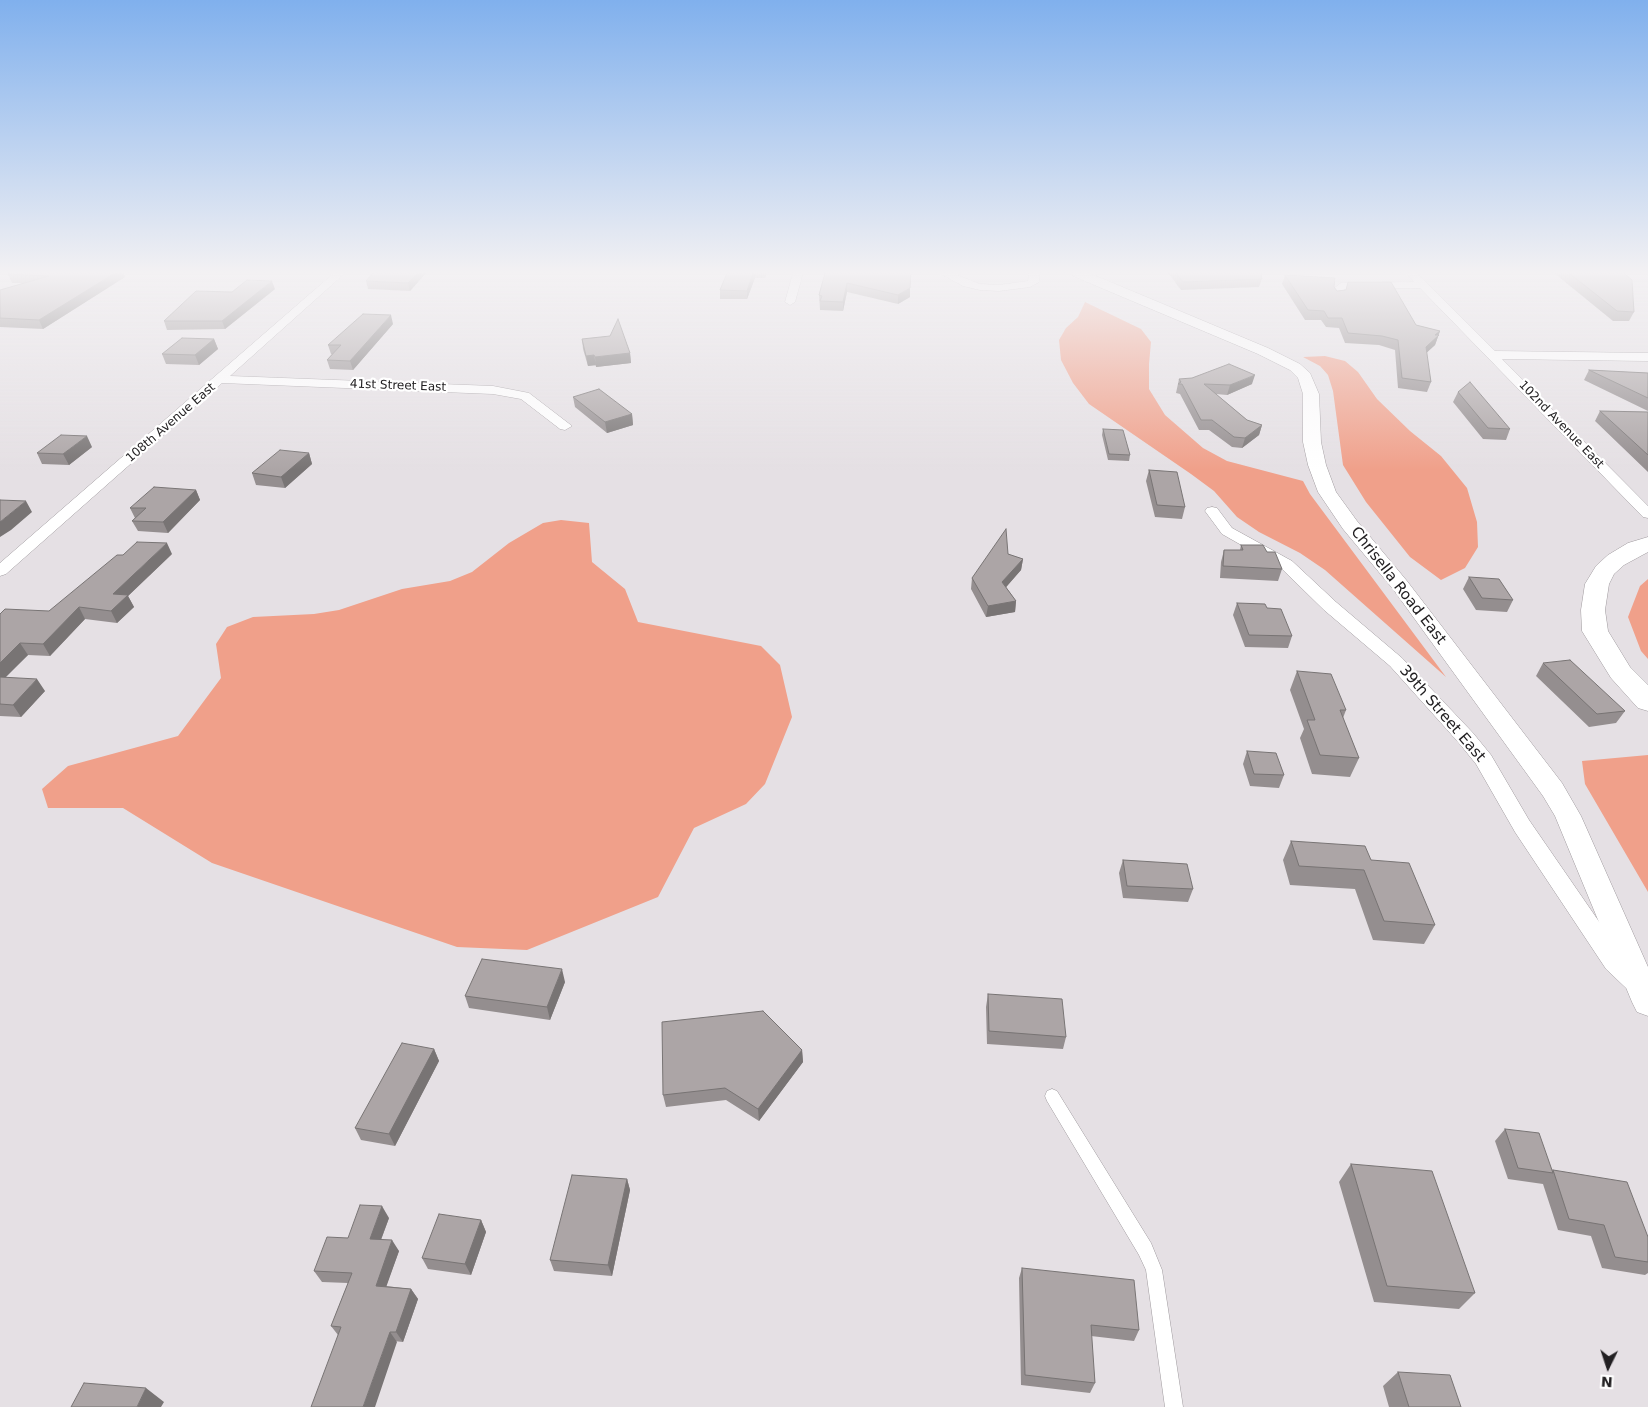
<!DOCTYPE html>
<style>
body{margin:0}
#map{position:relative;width:1648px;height:1407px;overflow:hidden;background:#e5e0e4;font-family:"DejaVu Sans",sans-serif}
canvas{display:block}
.north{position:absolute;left:1583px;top:1342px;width:50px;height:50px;-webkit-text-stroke:4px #fff;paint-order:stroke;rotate:184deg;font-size:14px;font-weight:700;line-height:20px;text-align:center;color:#222022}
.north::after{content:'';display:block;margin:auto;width:18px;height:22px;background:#222022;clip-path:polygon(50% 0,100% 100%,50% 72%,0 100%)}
</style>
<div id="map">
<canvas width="1648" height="1407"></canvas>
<div class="north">N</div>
</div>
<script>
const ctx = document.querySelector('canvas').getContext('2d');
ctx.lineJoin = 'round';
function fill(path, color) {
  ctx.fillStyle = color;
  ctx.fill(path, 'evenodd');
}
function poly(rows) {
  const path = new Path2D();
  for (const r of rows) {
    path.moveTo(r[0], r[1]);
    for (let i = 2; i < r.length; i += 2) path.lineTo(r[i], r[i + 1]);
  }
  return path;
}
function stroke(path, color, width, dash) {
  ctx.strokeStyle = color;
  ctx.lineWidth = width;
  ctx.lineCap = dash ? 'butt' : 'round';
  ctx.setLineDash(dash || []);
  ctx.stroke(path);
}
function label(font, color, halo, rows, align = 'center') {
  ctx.font = font + ' "DejaVu Sans",sans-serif';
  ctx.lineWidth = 4.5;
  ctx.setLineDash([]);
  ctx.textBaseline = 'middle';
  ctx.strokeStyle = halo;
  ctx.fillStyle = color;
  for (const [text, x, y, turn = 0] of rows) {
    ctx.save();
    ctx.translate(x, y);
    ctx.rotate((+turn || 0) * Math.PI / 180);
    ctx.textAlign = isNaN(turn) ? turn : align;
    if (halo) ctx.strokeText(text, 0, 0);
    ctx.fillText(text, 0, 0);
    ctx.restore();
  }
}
fill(poly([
 [1085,302,1141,329,1151,342,1149,364,1149,389,1165,415,1203,448,1227,461,1303,481,1310,494,1446,677,1325,570,1300,553,1259,532,1237,517,1214,491,1191,474,1089,404,1073,383,1061,360,1059,340,1066,328,1078,317],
 [1325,356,1345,361,1358,372,1377,399,1410,431,1441,456,1467,488,1477,522,1478,547,1465,568,1441,580,1410,557,1366,502,1343,465,1333,391,1328,375,1320,366,1303,357],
 [561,520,589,523,592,562,625,589,638,622,761,646,780,665,792,717,765,784,746,804,694,828,658,897,527,950,457,947,212,863,123,808,48,808,42,789,68,766,178,736,221,678,216,644,227,627,253,617,314,614,339,610,402,589,450,581,472,572,509,543,543,523],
 [1648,579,1648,659,1641,651,1628,617,1640,586],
 [1648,755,1648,892,1585,784,1582,761]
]), '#f0a08a');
const service = poly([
 [1052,1089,1057,1091,1151,1243,1162,1270,1183,1407,1165,1407,1146,1270,1139,1255,1047,1101,1045,1096,1047,1091,1052,1089]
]);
const minor = poly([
 [334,273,345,273,230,376,493,386,529,393,572,426,565,430,560,429,521,399,493,394,222,383,6,574,0,576,0,563,334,273],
 [793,273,803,273,795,302,790,305,785,302,793,273],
 [939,273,952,273,980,284,999,285,1028,281,1029,273,1039,273,1039,282,1030,287,999,291,980,290,963,286,939,273],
 [1406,273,1417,273,1495,351,1648,353,1648,361,1502,359,1648,506,1648,518,1643,517,1420,288,1344,289,1342,298,1334,298,1333,296,1333,289,1341,283,1414,282,1406,273],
 [1212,507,1217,508,1232,528,1292,561,1336,602,1402,658,1473,733,1491,755,1529,820,1622,955,1644,974,1647,981,1644,988,1635,991,1626,988,1606,969,1515,832,1476,764,1459,743,1390,666,1324,610,1280,567,1222,534,1205,511,1207,508,1212,507]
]);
const tertiary = poly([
 [1072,273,1089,273,1268,348,1300,364,1310,373,1319,394,1321,442,1326,465,1336,492,1357,521,1407,581,1562,783,1581,816,1648,967,1648,1016,1637,1012,1632,1002,1555,816,1543,796,1393,589,1343,529,1318,492,1308,465,1303,442,1303,394,1298,378,1290,370,1258,354,1073,276,1072,273]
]);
const primary = poly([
 [1648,537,1648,552,1624,565,1614,574,1609,584,1605,610,1608,631,1630,667,1648,685,1648,711,1638,708,1611,678,1582,631,1581,610,1585,584,1596,566,1608,555,1628,543,1648,537]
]);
stroke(service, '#9f9a9e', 1);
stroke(minor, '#9f9a9e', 1);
stroke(tertiary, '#9f9a9e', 1);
stroke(primary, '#9f9a9e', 1);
fill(service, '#fff');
fill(minor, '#fff');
fill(tertiary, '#fff');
fill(primary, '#fff');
fill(poly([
 [426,273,410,291,368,289,366,281],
 [727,273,767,273,765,278,755,278,747,299,720,299,720,290],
 [825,273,910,297,898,304,847,292,843,311,820,310,819,295],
 [1168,273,1261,273,1262,279,1259,287,1181,290],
 [1554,273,1624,273,1634,312,1629,321,1613,321],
 [8,274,125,277,43,329,0,327,0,290,23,283,12,283],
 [1285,275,1334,287,1337,291,1416,325,1440,331,1435,345,1426,353,1431,382,1427,392,1398,388,1395,350,1379,345,1345,343,1339,328,1326,327,1321,320,1305,320,1282,284],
 [275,289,225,329,167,330,164,321,232,292],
 [393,324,353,370,330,369,327,360,332,354,331,354,328,345],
 [214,339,218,349,199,365,166,364,162,354],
 [582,339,630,353,631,363,596,367,596,365,588,366,583,349],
 [1589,370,1648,373,1648,411,1584,380],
 [1179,379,1252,384,1227,395,1216,394,1247,420,1262,425,1259,435,1242,448,1232,447,1209,430,1199,430,1180,394,1176,393],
 [1458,392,1510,429,1506,440,1483,439,1453,402],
 [573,397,632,414,633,425,607,433,575,407],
 [1600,411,1648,412,1648,472,1595,421],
 [1103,429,1130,455,1129,461,1108,460,1102,435],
 [92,447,69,465,42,464,37,453],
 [309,453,312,464,285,488,256,485,252,473],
 [1149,470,1185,507,1182,519,1155,517,1146,481],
 [196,490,200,500,168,533,138,531,132,521,135,518,130,508],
 [1241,545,1282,569,1278,581,1220,578,1221,562,1224,550,1240,550],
 [172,554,128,596,134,607,117,623,85,619,50,656,28,655,5,677,45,691,21,717,0,716,0,614,49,611],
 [1008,554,1023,559,1021,570,1006,587,1016,601,1015,612,986,617,971,589,972,578],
 [1469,577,1513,600,1507,612,1476,610,1463,589],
 [1237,603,1267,608,1292,636,1288,648,1245,647,1233,615],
 [1543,663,1625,711,1616,723,1589,727,1536,676],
 [1297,671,1346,710,1343,718,1359,758,1350,777,1312,774,1300,738,1304,729,1290,690],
 [1247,751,1284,775,1279,788,1250,786,1243,764],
 [1291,841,1371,860,1435,925,1424,944,1373,940,1355,889,1290,885,1283,860],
 [1123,860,1193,889,1188,902,1123,898,1119,873],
 [565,982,550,1020,469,1008,465,996],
 [988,994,1066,1037,1063,1049,987,1044,986,1007],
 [434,1049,439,1061,395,1146,361,1140,355,1128],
 [802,1050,803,1062,759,1121,726,1100,666,1107,663,1095],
 [1505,1129,1552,1170,1648,1237,1648,1273,1645,1275,1602,1268,1591,1236,1558,1230,1543,1184,1508,1179,1495,1141],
 [1351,1164,1475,1293,1459,1309,1374,1302,1339,1182],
 [627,1179,630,1190,612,1276,554,1271,550,1260],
 [389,1218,381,1240,399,1251,386,1286,411,1289,418,1299,403,1342,338,1335,331,1326,348,1283,322,1282,314,1271,348,1238],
 [481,1220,486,1232,471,1275,428,1269,422,1258],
 [1022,1268,1139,1330,1134,1341,1091,1336,1095,1383,1090,1393,1021,1385,1019,1278],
 [1398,1372,1461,1407,1389,1407,1383,1386]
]), '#948e8f');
fill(poly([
 [115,273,124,273,125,277,43,329,39,320],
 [418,273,426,273,410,291,408,283],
 [753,273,755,273,755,278,747,299,747,291],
 [272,281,275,289,225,329,222,321],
 [847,283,847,292,843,311,843,302],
 [910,288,910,297,898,304,898,295],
 [391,315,393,324,353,370,350,361],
 [1440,331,1435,345,1422,357,1426,347,1435,335],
 [214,339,218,349,199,365,195,355],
 [630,353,631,363,596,367,595,357],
 [594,355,596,365,588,366,586,356],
 [1255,375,1252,384,1227,395,1230,385],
 [632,414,633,425,607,433,605,422],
 [1262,425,1259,435,1242,448,1245,438],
 [87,436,92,447,69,465,63,454],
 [309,453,312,464,285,488,281,477],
 [196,490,200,500,168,533,163,522],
 [26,501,32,512,11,530,0,537,0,522],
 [167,543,172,554,128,596,134,607,117,623,111,611,113,594],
 [1023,559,1021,570,1001,593,1002,582],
 [1016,601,1015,612,986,617,988,606],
 [79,607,85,619,50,656,43,644],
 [20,643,28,655,0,683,0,663],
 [37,679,45,691,21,717,13,705],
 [562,969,565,982,550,1020,547,1007],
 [434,1049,439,1061,395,1146,389,1134],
 [802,1050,803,1062,759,1121,758,1109],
 [627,1179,630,1190,612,1276,608,1265],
 [382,1206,389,1218,377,1250,370,1239],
 [481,1220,486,1232,471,1275,465,1264],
 [392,1240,399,1251,383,1296,376,1286],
 [411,1289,418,1299,403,1342,396,1332],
 [390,1332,397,1342,375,1407,363,1407],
 [146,1388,164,1402,161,1407,137,1407]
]), '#787474');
const building = poly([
 [11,273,115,273,39,320,0,318,0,290,49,276,8,274,11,273],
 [373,273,418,273,408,283,366,281,373,273],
 [727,273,753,273,747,291,720,290,727,273],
 [825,273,911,273,910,288,898,295,847,283,843,302,820,301,822,296,819,295,825,273],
 [1176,273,1261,273,1262,279,1183,282,1176,273],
 [1569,273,1624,273,1632,280,1634,312,1617,311,1569,273],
 [1285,275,1335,278,1334,287,1337,291,1346,290,1348,282,1391,282,1416,325,1440,331,1435,335,1439,335,1426,347,1431,382,1402,378,1398,340,1382,336,1348,333,1342,318,1328,318,1324,311,1308,310,1285,275],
 [247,280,272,281,222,321,164,321,196,291,232,292,247,280],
 [363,314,391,315,350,361,327,360,341,345,328,345,363,314],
 [618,319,630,353,595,357,594,355,586,356,582,339,610,336,618,319],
 [182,338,214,339,195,355,162,354,182,338],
 [1229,364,1255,375,1230,385,1204,384,1247,420,1262,425,1245,438,1234,437,1212,420,1201,420,1182,384,1178,384,1181,382,1179,379,1192,378,1229,364],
 [1589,370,1648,373,1648,398,1589,370],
 [1470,382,1510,429,1488,428,1458,392,1470,382],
 [599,389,632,414,605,422,573,397,599,389],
 [1600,411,1648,412,1648,455,1600,411],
 [1103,429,1123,430,1130,455,1109,454,1103,429],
 [61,435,87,436,63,454,37,453,61,435],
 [280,450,309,453,281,477,252,473,280,450],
 [1149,470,1177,472,1185,507,1157,505,1149,470],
 [154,487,196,490,163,522,132,521,146,508,130,508,154,487],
 [0,500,26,501,0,522,0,500],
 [1006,529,1008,554,1023,559,1002,582,1016,601,988,606,972,578,1006,529],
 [137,542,167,543,113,594,128,595,111,611,79,607,43,644,20,643,0,663,0,614,5,609,49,611,117,555,123,555,137,542],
 [1241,545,1263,545,1267,552,1275,552,1282,569,1223,566,1224,550,1243,550,1241,545],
 [1469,577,1499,579,1513,600,1482,598,1469,577],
 [1237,603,1265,604,1267,608,1281,609,1292,636,1249,635,1237,603],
 [1570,660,1625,711,1597,714,1543,663,1570,660],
 [1297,671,1331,674,1346,710,1340,710,1359,758,1320,755,1307,720,1315,720,1297,671],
 [0,677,37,679,13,705,0,704,0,677],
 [1247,751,1276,753,1284,775,1254,774,1247,751],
 [1291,841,1365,846,1371,860,1409,863,1435,925,1384,921,1364,870,1299,866,1291,841],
 [1123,860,1187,864,1193,889,1127,886,1123,860],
 [482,959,562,969,547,1007,465,996,482,959],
 [988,994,1062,999,1066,1037,989,1031,988,994],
 [763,1011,802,1050,758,1109,725,1088,663,1095,662,1022,763,1011],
 [402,1043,434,1049,389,1134,355,1128,402,1043],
 [1505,1129,1539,1133,1553,1173,1518,1168,1505,1129],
 [1351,1164,1432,1171,1475,1293,1387,1286,1351,1164],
 [1553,1170,1627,1182,1648,1237,1648,1262,1615,1257,1604,1225,1569,1219,1553,1170],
 [572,1175,627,1179,608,1265,550,1260,572,1175],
 [360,1205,382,1206,370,1239,392,1240,376,1286,411,1289,396,1332,390,1332,363,1407,311,1407,341,1327,331,1326,352,1273,314,1271,327,1237,348,1238,360,1205],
 [439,1214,481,1220,465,1264,422,1258,439,1214],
 [1022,1268,1134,1280,1139,1330,1091,1325,1095,1383,1025,1375,1022,1268],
 [1398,1372,1450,1375,1461,1407,1409,1407,1398,1372],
 [84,1383,146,1388,137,1407,71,1407,84,1383]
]);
fill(building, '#aca5a6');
stroke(building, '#787474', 1);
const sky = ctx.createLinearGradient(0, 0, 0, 470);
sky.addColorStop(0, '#80b0ed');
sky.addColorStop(0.58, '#f3f1f3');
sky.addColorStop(1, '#f3f1f300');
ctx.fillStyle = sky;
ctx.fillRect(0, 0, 1648, 470);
label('12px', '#222022', '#fff', [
 ["41st Street East",398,386,2],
 ["108th Avenue East",171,423,-41],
 ["102nd Avenue East",1561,425,46]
]);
label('15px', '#222022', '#fff', [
 ["Chrisella Road East",1398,586,52],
 ["39th Street East",1442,714,49]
]);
</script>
